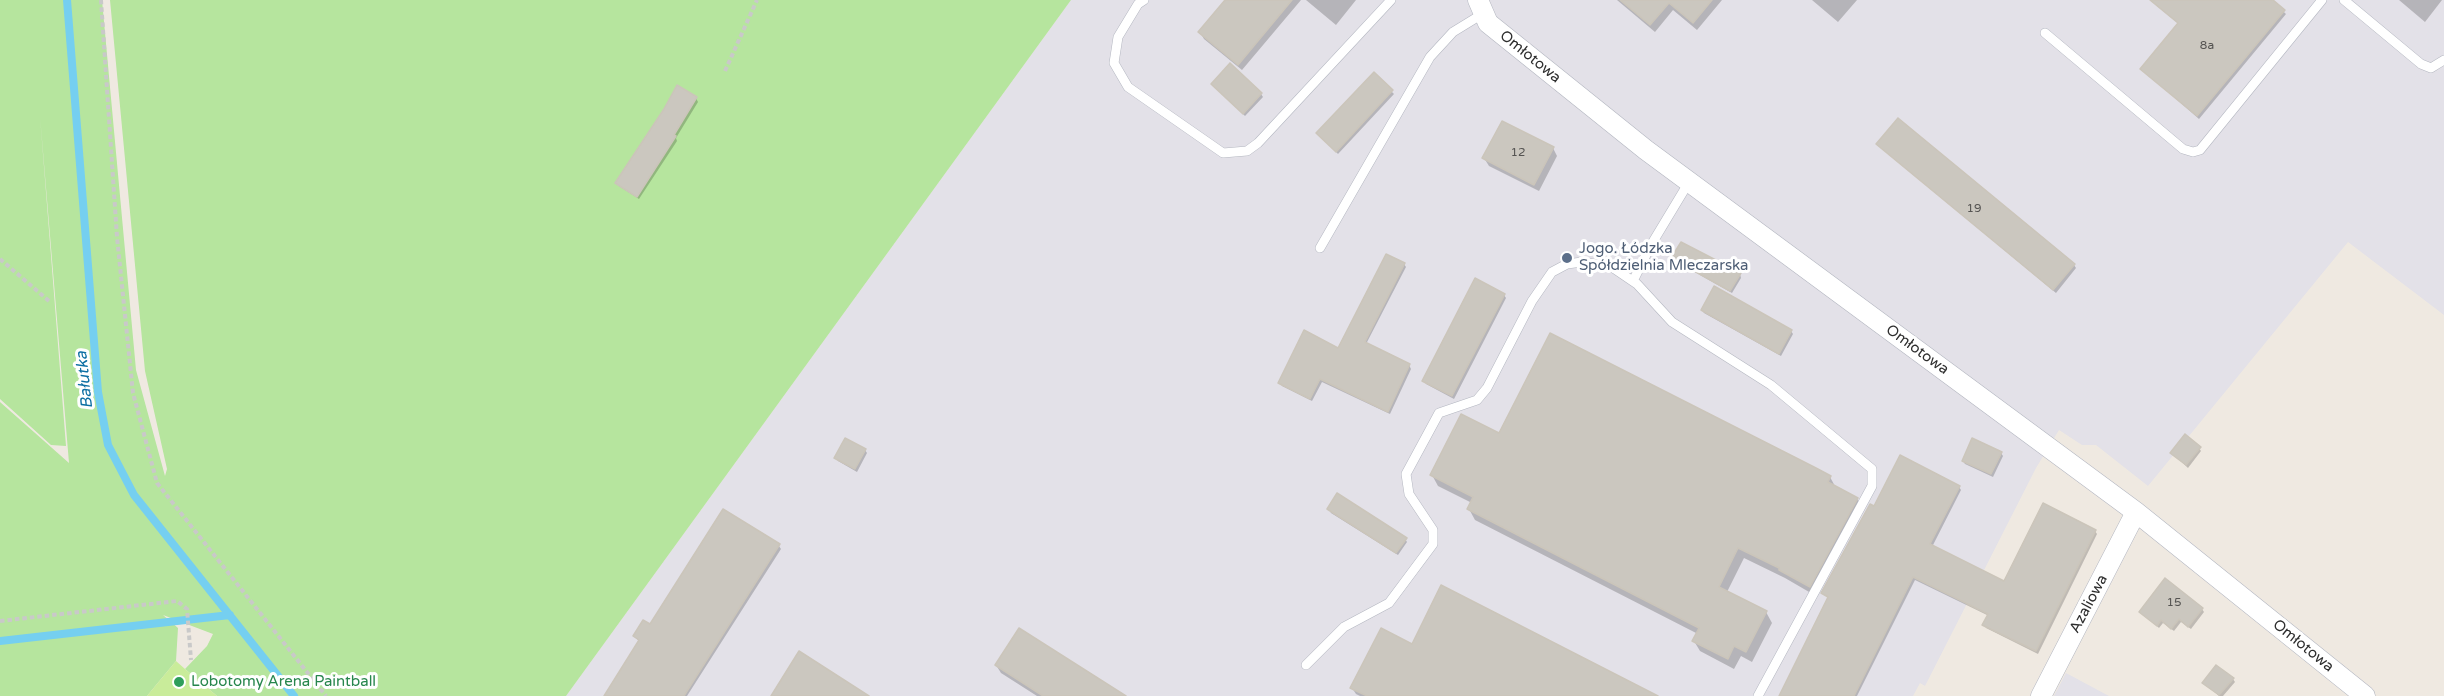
<!DOCTYPE html>
<meta charset="utf-8">
<style>
body{margin:0}
canvas{display:block;background:#efe9e1}
</style>
<canvas width="2444" height="696"></canvas>
<script>
const ctx = document.querySelector('canvas').getContext('2d');
ctx.lineJoin = 'round';
function fill(path, color) {
  ctx.fillStyle = color;
  ctx.fill(path, 'evenodd');
}
function poly(rows) {
  const path = new Path2D();
  for (const r of rows) {
    path.moveTo(r[0], r[1]);
    for (let i = 2; i < r.length; i += 2) path.lineTo(r[i], r[i + 1]);
  }
  return path;
}
function stroke(path, color, width, dash) {
  ctx.strokeStyle = color;
  ctx.lineWidth = width;
  ctx.lineCap = dash ? 'butt' : 'round';
  ctx.setLineDash(dash || []);
  ctx.stroke(path);
}
function label(font, color, halo, rows, align = 'center') {
  ctx.font = font + ' "Varela Round",sans-serif';
  ctx.lineWidth = 6;
  ctx.setLineDash([]);
  ctx.textBaseline = 'middle';
  ctx.strokeStyle = halo;
  ctx.fillStyle = color;
  for (const [text, x, y, turn = 0] of rows) {
    ctx.save();
    ctx.translate(x, y);
    ctx.rotate((+turn || 0) * Math.PI / 180);
    ctx.textAlign = isNaN(turn) ? turn : align;
    if (halo) ctx.strokeText(text, 0, 0);
    ctx.fillText(text, 0, 0);
    ctx.restore();
  }
}
fill(poly([
 [1071,0,2444,0,2444,315,2348,242,2148,486,2096,445,2082,445,2059,430,2036,468,1925,686,1920,683,1913,696,566,696],
 [2066,673,2109,696,2054,696]
]), '#e3e1e8');
fill(poly([
 [0,0,102,0,136,370,165,476,167,469,145,371,110,0,1071,0,566,696,217,696,185,669,207,646,213,634,163,615,178,628,176,661,147,696,0,696,0,402,69,463,40,116,66,446,51,445,0,399]
]), '#b6e59e');
fill(poly([
 [176,661,185,669,217,696,147,696]
]), '#c9ec9a');
fill(poly([
 [1227,0,1301,0,1242,70,1204,39,1200,32],
 [1306,0,1356,0,1336,25],
 [1617,0,1722,0,1697,30,1673,10,1655,32],
 [1812,0,1857,0,1838,22],
 [2150,0,2271,0,2286,14,2199,119,2142,69,2179,24],
 [2399,0,2442,0,2425,22],
 [1374,74,1394,94,1338,154,1318,134],
 [1212,84,1261,94,1263,97,1245,116],
 [696,98,698,102,676,138,677,141,639,199,619,186,617,183],
 [1877,144,2074,265,2076,268,2056,293],
 [1553,148,1557,156,1539,191,1489,166,1484,158],
 [1673,258,1740,274,1741,278,1732,293,1675,261],
 [1404,264,1406,267,1366,344,1409,365,1411,369,1390,414,1322,382,1312,401,1282,386,1280,383,1339,350],
 [1504,295,1506,298,1454,399,1426,384,1424,381],
 [1702,310,1791,331,1793,334,1781,356,1704,313],
 [1500,435,1830,477,1836,488,1857,499,1863,509,1816,596,1785,578,1744,558,1727,592,1766,612,1772,623,1752,662,1741,656,1734,669,1700,651,1694,641,1698,634,1475,520,1469,509,1472,503,1438,486,1432,475],
 [2199,448,2201,451,2188,468,2172,453],
 [865,450,867,453,857,472,838,461,836,458],
 [2001,453,2003,456,1993,477,1965,464,1963,461],
 [1959,487,1961,490,1932,547,2005,583,2095,531,2097,534,2038,654,1986,628,1984,625,1989,616,1915,580,1857,696,1781,696,1829,599,1823,593,1875,508],
 [1329,509,1405,539,1407,542,1398,555,1331,513],
 [779,546,781,549,687,696,607,696,640,642,634,636],
 [2202,609,2204,612,2191,629,2181,622,2174,631,2163,623,2159,628,2141,612],
 [1413,646,1655,696,1360,696,1356,694,1352,688],
 [996,665,1123,696,1037,696,1001,673],
 [2233,679,2235,682,2223,696,2219,696,2204,683]
]), '#0003');
stroke(poly([
 [67,0,98,392,108,445,134,495,294,696],
 [0,641,230,615]
]), '#75cff0', 8);
const building = poly([
 [1225,0,1292,0,1238,65,1198,32,1225,0],
 [1620,0,1712,0,1693,23,1669,3,1650,25,1620,0],
 [2150,0,2273,0,2285,10,2197,116,2140,69,2178,23,2150,0],
 [1230,63,1262,93,1243,114,1211,84,1230,63],
 [1374,72,1393,90,1336,152,1316,133,1374,72],
 [677,85,697,97,674,135,676,136,637,197,615,183,664,109,677,85],
 [1898,118,2075,264,2053,290,1876,144,1898,118],
 [1502,121,1554,147,1534,185,1482,158,1502,121],
 [1681,242,1741,273,1730,291,1671,258,1681,242],
 [1386,254,1405,263,1365,342,1410,364,1388,412,1320,379,1310,399,1278,383,1304,330,1338,348,1386,254],
 [1475,278,1505,294,1452,396,1422,381,1475,278],
 [1714,286,1792,330,1779,354,1701,310,1714,286],
 [1550,333,1816,468,1831,476,1828,482,1858,498,1810,587,1779,570,1779,568,1738,548,1719,587,1767,611,1746,652,1734,646,1728,659,1692,641,1699,628,1467,509,1473,497,1430,475,1461,414,1499,433,1550,333],
 [2185,434,2201,447,2186,465,2170,453,2185,434],
 [845,438,866,449,855,469,834,458,845,438],
 [1972,438,2002,452,1991,474,1962,461,1972,438],
 [1900,455,1960,486,1930,544,2004,581,2043,503,2096,530,2036,651,1982,625,1988,614,1913,577,1854,696,1779,696,1828,597,1821,593,1870,504,1874,506,1900,455],
 [1337,493,1407,538,1396,553,1327,509,1337,493],
 [723,509,780,544,684,696,604,696,639,640,633,636,643,620,650,624,723,509],
 [2165,578,2203,608,2188,627,2179,619,2171,629,2161,620,2157,626,2139,612,2165,578],
 [1441,585,1658,696,1367,696,1350,688,1381,628,1412,644,1441,585],
 [1019,628,1126,696,1043,696,995,665,1019,628],
 [799,651,869,696,771,696,799,651],
 [2216,665,2234,678,2219,695,2202,683,2216,665]
]);
fill(building, '#cbc7bf');
stroke(building, '#cbc5ba', 1.5);
const lane = poly([
 [1144,0,1138,4,1118,37,1114,63,1128,87,1223,153,1247,151,1258,143,1391,0],
 [2344,0,2421,64,2431,68,2444,60],
 [2045,33,2183,149,2193,152,2200,150,2322,0],
 [1320,248,1430,57,1453,32,1484,13],
 [1633,281,1651,245,1689,182],
 [1306,665,1344,627,1389,603,1433,544,1433,530,1409,494,1406,474,1439,413,1477,400,1487,388,1532,301,1552,272,1567,264,1582,262,1612,267,1637,284,1672,322,1771,385,1872,469,1872,486,1758,696]
]);
const street = poly([
 [1478,0,1488,23,1646,150,2136,512,2365,696],
 [2041,696,2136,512]
]);
stroke(lane, '#b4b7c1', 10);
stroke(street, '#b4b7c1', 21);
stroke(poly([
 [101,0,117,237,133,393,157,483,326,696],
 [725,71,757,0],
 [0,259,49,301],
 [0,621,177,601,187,609,191,660]
]), '#c9c9c9', 4, [4.5, 3]);
stroke(lane, '#fff', 9);
stroke(street, '#fff', 20);
for (const [x, y, r, color] of [
 [1567,258,6,"#5c6f8a"],
 [179,682,6,"#2e9e5b"]
]) {
  const dot = new Path2D();
  dot.arc(x, y, r, 0, 2 * Math.PI);
  ctx.fillStyle = color;
  ctx.fill(dot);
  stroke(dot, '#fff', 2);
}
label('12px', '#555452', null, [
 ["8a",2207,46],
 ["12",1518,153],
 ["19",1974,209],
 ["15",2174,603]
]);
label('15px', '#2e2e2e', '#fff', [
 ["Omłotowa",1530,57,39],
 ["Omłotowa",1917,350,36],
 ["Azaliowa",2089,604,-62],
 ["Omłotowa",2303,646,39]
]);
label('15px', '#4e5e75', '#fff', [
 ["Jogo. Łódzka",1579,249],
 ["Spółdzielnia Mleczarska",1579,266]
], 'left');
label('15px', '#27864d', '#fff', [
 ["Lobotomy Arena Paintball",191,682]
], 'left');
label('italic 16px', '#0d6fa3', '#fff', [
 ["Bałutka",85,380,-96]
]);
</script>
